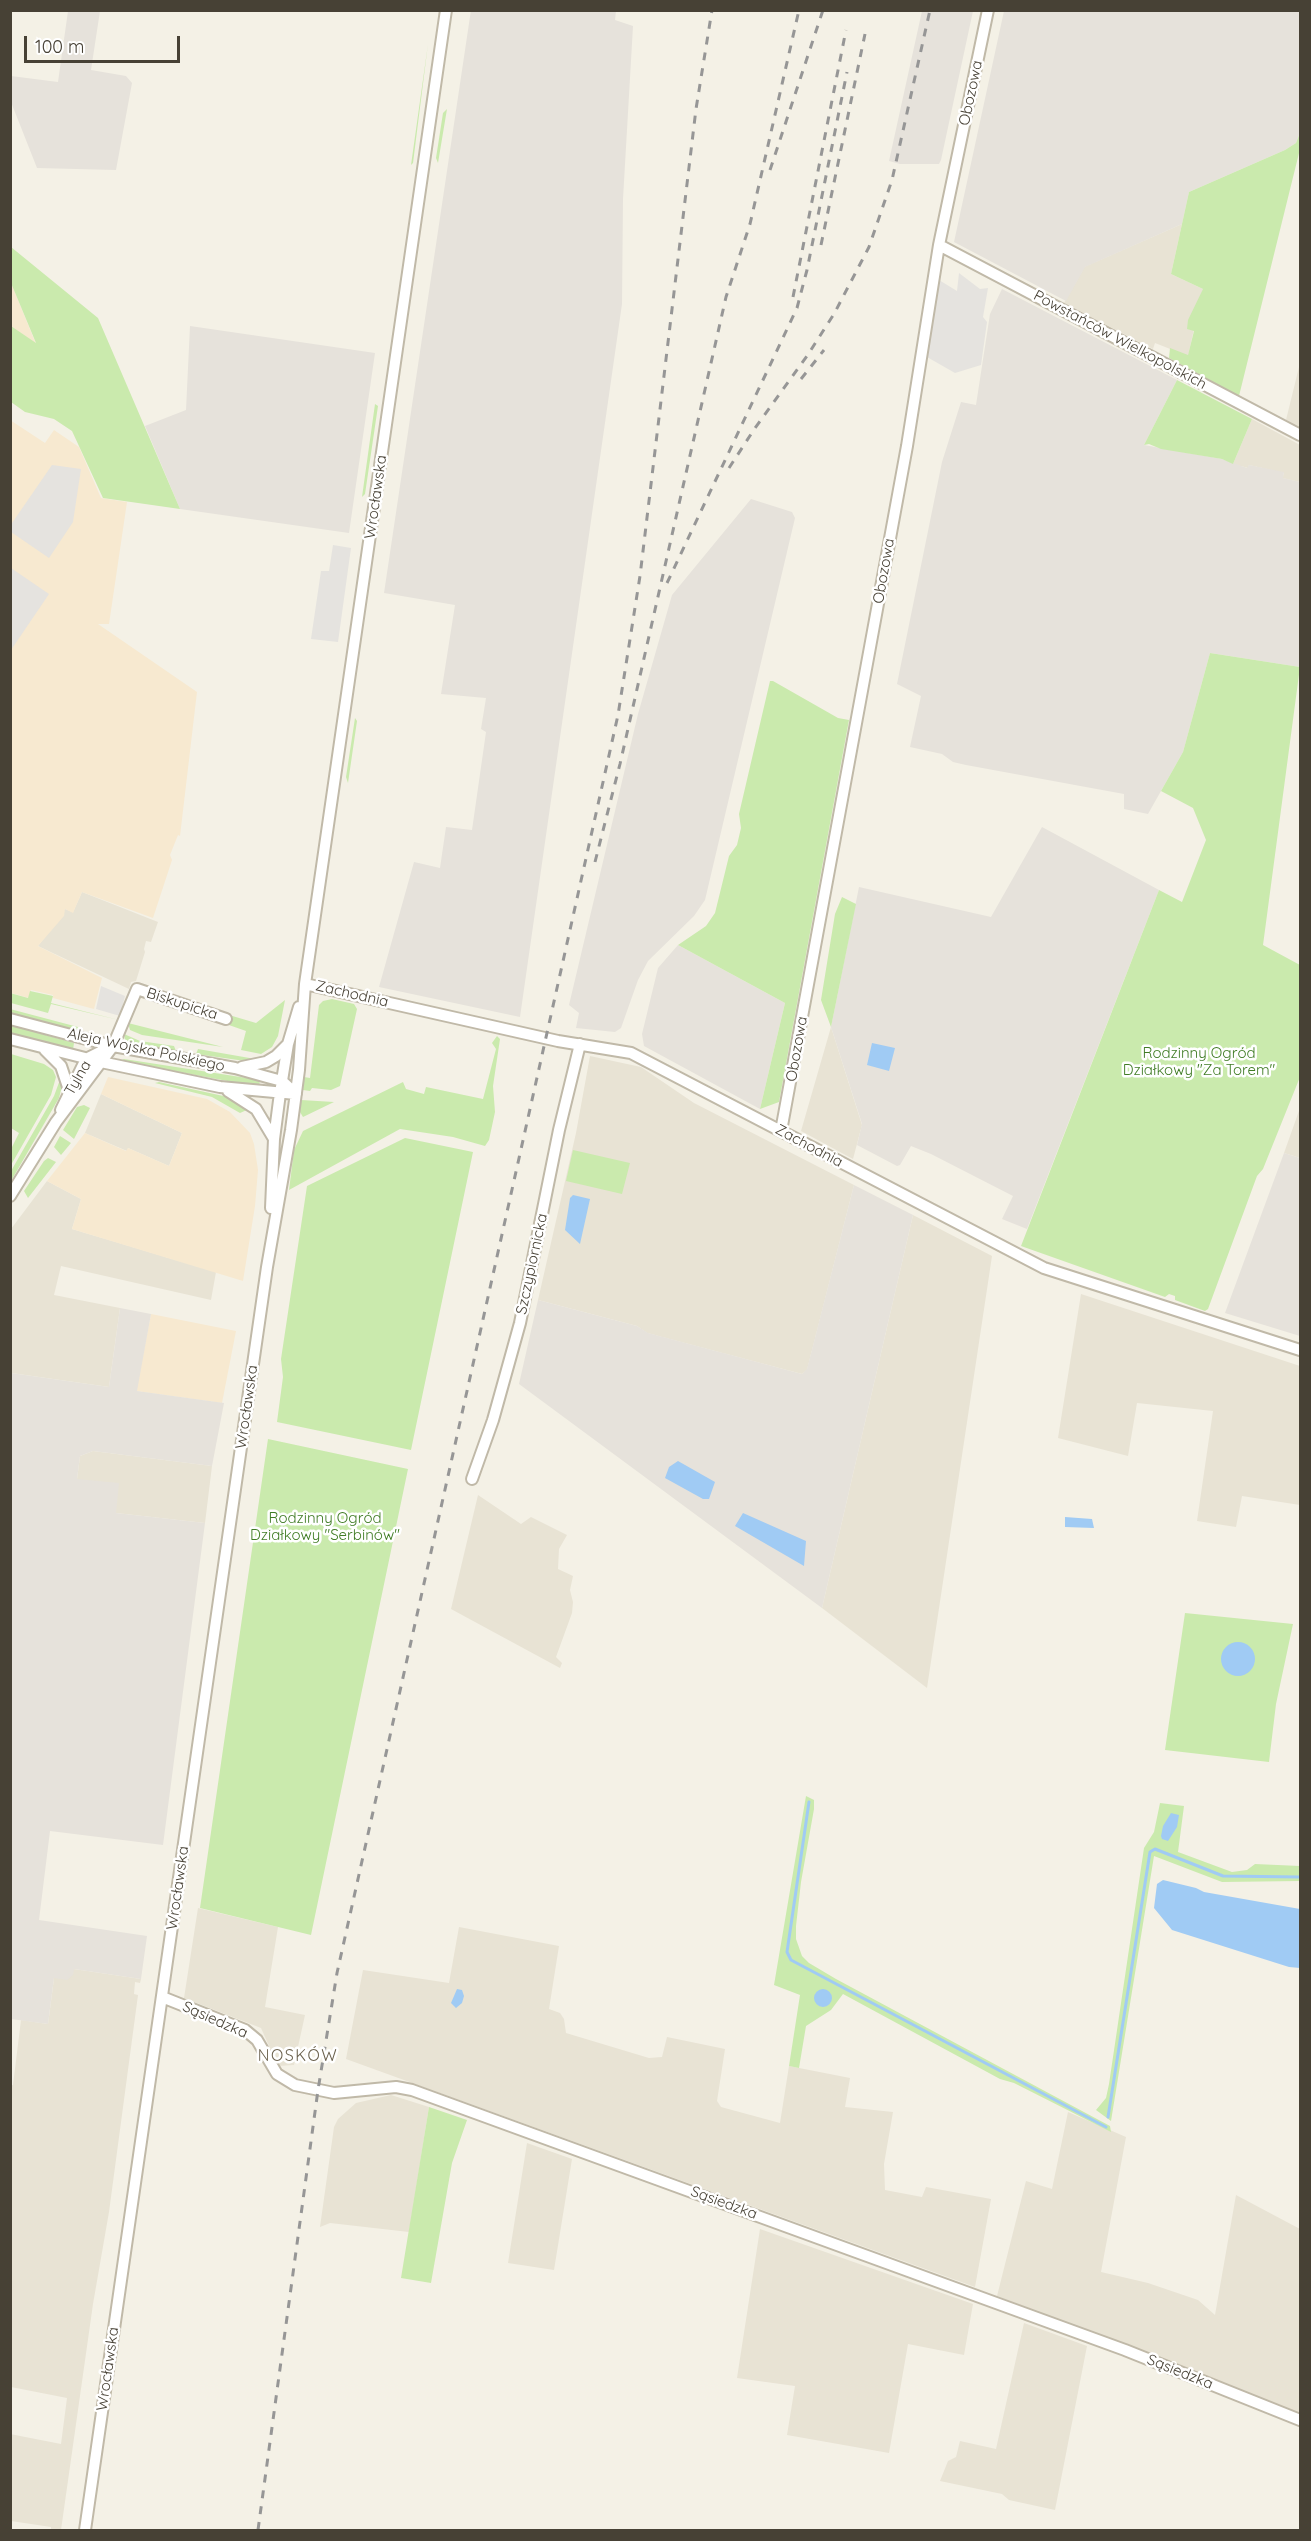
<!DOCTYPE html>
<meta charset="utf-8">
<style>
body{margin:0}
#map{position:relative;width:1311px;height:2541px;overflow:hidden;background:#f4f1e6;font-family:Quicksand,sans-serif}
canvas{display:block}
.frame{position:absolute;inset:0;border:12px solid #474135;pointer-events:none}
.scale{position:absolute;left:24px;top:36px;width:156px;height:27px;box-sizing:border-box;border:3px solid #474135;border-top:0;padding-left:8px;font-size:18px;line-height:21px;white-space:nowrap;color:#474135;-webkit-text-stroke:4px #fff;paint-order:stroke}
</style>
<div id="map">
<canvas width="1311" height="2541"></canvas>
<div class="frame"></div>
<div class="scale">100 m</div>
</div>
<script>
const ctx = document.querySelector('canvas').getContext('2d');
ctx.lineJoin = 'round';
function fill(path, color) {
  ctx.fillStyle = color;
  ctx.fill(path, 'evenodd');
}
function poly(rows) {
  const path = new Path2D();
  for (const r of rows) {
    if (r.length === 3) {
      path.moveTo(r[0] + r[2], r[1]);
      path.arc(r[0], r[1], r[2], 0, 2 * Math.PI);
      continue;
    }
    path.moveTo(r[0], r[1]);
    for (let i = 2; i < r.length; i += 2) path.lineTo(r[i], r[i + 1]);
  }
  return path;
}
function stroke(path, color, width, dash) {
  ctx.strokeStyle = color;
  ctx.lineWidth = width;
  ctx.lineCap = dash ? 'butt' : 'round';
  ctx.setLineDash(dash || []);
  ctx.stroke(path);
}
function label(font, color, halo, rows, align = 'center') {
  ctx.font = font + ' Quicksand,sans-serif';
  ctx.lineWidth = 5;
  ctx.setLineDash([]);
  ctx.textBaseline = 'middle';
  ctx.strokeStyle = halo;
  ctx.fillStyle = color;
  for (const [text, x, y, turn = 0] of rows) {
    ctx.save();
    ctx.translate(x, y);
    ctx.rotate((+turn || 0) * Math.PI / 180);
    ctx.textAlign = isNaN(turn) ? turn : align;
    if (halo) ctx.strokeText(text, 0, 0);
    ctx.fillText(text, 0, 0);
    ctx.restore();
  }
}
fill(poly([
 [1182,224,1171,274,1203,289,1188,356,1155,343,1153,349,1064,303,1084,267],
 [1299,367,1300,367,1300,427,1286,420],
 [1252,419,1300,445,1300,482,1282,478,1284,473,1249,465,1248,468,1233,464],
 [82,892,158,922,151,942,146,941,144,949,145,952,136,981,131,982,129,989,38,946,65,909,73,912],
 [831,1027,862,1125,853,1159,801,1131],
 [590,1056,641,1067,694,1103,854,1185,807,1370,802,1374,647,1333,637,1326,538,1300,576,1133],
 [101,1094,182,1133,169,1166,128,1148,127,1151,85,1133],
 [1300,1108,1300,1158,1284,1153],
 [47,1181,81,1199,72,1229,216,1272,211,1300,61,1266,54,1295,120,1308,109,1387,11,1373,11,1229],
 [913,1215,992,1256,927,1688,822,1608],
 [1081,1294,1300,1366,1300,1505,1242,1496,1236,1527,1197,1521,1213,1411,1137,1403,1128,1456,1058,1438],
 [93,1451,212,1466,205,1523,116,1513,77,1479,80,1456],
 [478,1495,521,1524,531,1517,567,1535,559,1549,558,1569,573,1576,570,1590,573,1602,572,1613,556,1657,562,1663,560,1668,451,1609],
 [198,1908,278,1927,265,2007,305,2015,294,2065,278,2066,261,2028,184,1998],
 [459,1927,559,1946,549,2009,560,2013,564,2019,566,2033,649,2058,662,2057,667,2037,725,2049,717,2101,721,2107,780,2123,789,2066,850,2078,845,2107,893,2112,884,2164,885,2190,922,2197,926,2187,991,2199,975,2287,346,2059,363,1970,449,1983],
 [74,1969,141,1979,140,1983,135,1982,134,1994,138,1995,109,2212,93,2304,61,2530,51,2530,51,2527,11,2521,10,2434,61,2444,67,2398,11,2387,10,2086,13,2085,21,2020,48,2024,54,1978],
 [391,2095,429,2107,409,2232,330,2223,320,2227,334,2127,338,2119,356,2103],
 [1068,2112,1126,2137,1101,2272,1148,2283,1198,2300,1215,2315,1236,2195,1300,2229,1300,2413,997,2296,1026,2181,1052,2189],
 [527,2143,572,2159,554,2270,508,2263],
 [760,2229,973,2304,964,2355,908,2344,889,2453,787,2435,795,2386,737,2378],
 [1024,2323,1087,2346,1055,2510,1009,2500,1002,2494,940,2481,948,2461,956,2457,960,2441,996,2449]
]), '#e8e3d4');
fill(poly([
 [11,283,36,344,11,326],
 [10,420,45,443,54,430,79,447,101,498,127,502,109,624,98,624,197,692,180,836,178,835,170,855,172,860,153,918,82,892,73,913,65,909,64,916,38,946,102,978,94,1009,53,998,53,995,31,990,29,998,11,993],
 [108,1077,207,1099,230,1112,250,1133,254,1144,258,1170,255,1206,243,1281,72,1229,81,1199,47,1181,85,1133,126,1151,128,1148,169,1166,182,1133,101,1094],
 [151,1314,236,1331,222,1403,136,1391]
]), '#f7e9d0');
fill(poly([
 [471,10,616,11,615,20,633,26,623,199,622,304,520,1017,379,987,414,862,440,868,446,827,472,830,486,732,481,729,486,698,441,694,455,605,384,593],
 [68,11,100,11,91,70,126,76,132,83,116,170,37,168,11,102,11,76,58,82],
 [922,11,973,11,941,160,939,164,900,164,889,161],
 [1004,11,1300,11,1300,133,1296,143,1285,150,1189,192,1182,224,1085,267,1066,301,954,242],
 [1002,289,1177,380,1144,445,1222,459,1247,468,1249,465,1284,472,1283,478,1300,482,1300,667,1210,653,1183,752,1148,814,1124,809,1124,794,966,765,953,762,942,754,910,747,921,696,897,684,942,462,961,402,976,405,990,314],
 [190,326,375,353,349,533,180,509,145,426,186,410],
 [751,499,792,512,795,518,705,900,694,916,648,961,638,980,621,1028,615,1032,576,1028,579,1013,569,1005,638,714,672,595],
 [1042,827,1159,890,1027,1229,1002,1219,1013,1196,931,1154,911,1146,900,1165,897,1166,857,1145,862,1124,831,1027,859,887,991,917],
 [678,945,785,1003,760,1109,644,1046,642,1034,658,968],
 [1284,1153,1300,1158,1300,1336,1225,1313],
 [854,1185,913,1215,822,1608,519,1384,538,1300,637,1326,648,1333,802,1374,807,1369],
 [120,1308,151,1314,137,1391,224,1403,212,1466,93,1451,80,1456,77,1479,119,1483,116,1513,205,1523,163,1845,50,1831,39,1920,147,1936,141,1979,74,1969,73,1975,67,1980,54,1978,48,2024,11,2019,11,1373,109,1387]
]), '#e6e2db');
fill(poly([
 [428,44,413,163,411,165],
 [447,109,438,163,436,158,443,113],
 [1300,133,1300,149,1239,396,1169,358,1170,348,1188,355,1194,331,1187,329,1188,320,1203,289,1171,274,1182,224,1189,192,1285,150,1296,143],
 [11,247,98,318,180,509,103,498,72,431,54,419,25,412,11,402,11,326,36,343,11,283],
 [1177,380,1252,419,1233,464,1222,459,1161,449,1149,444,1144,445],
 [375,404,378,406,365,494,362,497],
 [1210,653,1300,667,1263,945,1300,965,1300,1077,1263,1169,1257,1176,1208,1309,1205,1311,1175,1300,1175,1296,1169,1294,1165,1297,1021,1246,1159,890,1182,902,1206,840,1193,808,1161,791,1183,752],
 [770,681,773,681,838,718,849,720,779,1102,760,1109,785,1003,678,945,706,926,715,913,729,856,737,845,741,828,739,814],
 [355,718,357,721,348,783,346,777],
 [842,897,856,904,831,1027,821,1000,835,914],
 [30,991,53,996,51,1003,119,1020,51,1004,48,1013,11,1003,10,993,28,998],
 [332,999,354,1004,357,1009,340,1086,331,1090,312,1088,310,1091,303,1090,304,1077,310,1078,319,1005,323,1001],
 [285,1000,278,1036,272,1047,261,1054,241,1050,246,1031,226,1024,229,1015,256,1023],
 [10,1009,78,1027,77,1031,11,1013],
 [128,1023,223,1047,142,1035,130,1030],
 [10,1025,74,1043,73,1050,11,1033],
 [124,1034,140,1041,174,1046,176,1051,131,1044,125,1041],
 [497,1036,500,1039,493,1086,495,1112,489,1140,485,1146,453,1137,400,1129,289,1190,294,1150,303,1131,403,1082,406,1089,424,1094,426,1087,483,1099,496,1049,492,1043],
 [198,1049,261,1060,245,1061,196,1054],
 [11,1054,44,1064,53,1070,56,1077,51,1095,11,1165,11,1149,19,1133,11,1128],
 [124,1059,260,1080,259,1087,127,1062,122,1060],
 [61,1077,62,1086,59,1098,11,1181,11,1171,54,1096],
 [159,1082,228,1097,249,1109,240,1113,212,1097,155,1083],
 [301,1100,334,1102,303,1117,300,1112],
 [84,1105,90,1108,74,1139,63,1130,77,1107],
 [60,1136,71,1143,61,1155,54,1147],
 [405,1138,473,1152,411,1450,277,1422,283,1377,281,1359,307,1186],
 [573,1150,630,1163,622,1194,566,1181],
 [48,1158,56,1162,28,1198,24,1191,44,1161],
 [268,1439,408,1469,311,1935,200,1908],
 [1185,1613,1293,1624,1276,1704,1269,1762,1165,1750],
 [806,1796,814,1800,814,1809,801,1882,796,1926,796,1939,802,1956,809,1963,836,1979,1110,2126,1111,2132,1014,2083,1000,2079,843,1994,831,2010,806,2026,799,2068,789,2066,800,1995,774,1985],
 [1160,1803,1184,1806,1178,1852,1232,1872,1247,1870,1255,1864,1300,1866,1300,1881,1222,1882,1154,1856,1111,2121,1096,2110,1106,2098,1109,2084,1144,1848,1154,1832],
 [429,2107,467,2120,452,2163,431,2283,401,2278]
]), '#caeaad');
fill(poly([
 [959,273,980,289,988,288,983,317,987,322,981,365,955,373,927,357,939,280,957,291],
 [52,465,81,469,73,522,49,558,11,532,10,526],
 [333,545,351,548,338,642,311,639,321,571,329,571],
 [11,568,49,594,11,650],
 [101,986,125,996,120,1016,96,1009]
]), '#e5e3df');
fill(poly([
 [872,1043,895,1048,889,1071,867,1065],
 [573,1195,590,1199,580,1244,565,1230,570,1198],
 [678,1461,715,1482,709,1499,703,1499,665,1478,669,1467],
 [743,1513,806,1541,804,1566,735,1526],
 [1065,1517,1092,1519,1094,1528,1065,1527],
 [1238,1659,17],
 [1171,1813,1179,1815,1177,1827,1168,1841,1162,1839,1161,1836,1163,1826],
 [1163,1880,1196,1888,1204,1892,1300,1909,1300,1968,1289,1967,1172,1930,1154,1908,1157,1884],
 [457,1989,462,1990,464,1996,462,2003,456,2008,451,2003],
 [823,1998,9]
]), '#a0cbf4');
stroke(poly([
 [809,1802,787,1952,791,1960,1106,2127],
 [1108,2117,1150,1852,1155,1849,1223,1876,1300,1877]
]), '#a0cbf4', 3);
const minor = poly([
 [939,245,1300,435],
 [305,984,558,1041,631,1053,1044,1268,1300,1350],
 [10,1019,113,1046,235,1068,267,1077,282,1081,296,1094],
 [10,1039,101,1062,220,1087,296,1094],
 [45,1050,61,1066,69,1090],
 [242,1067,266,1062,276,1056,288,1044],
 [228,1091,256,1109,274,1139],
 [61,1110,86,1059,112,1046],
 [781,1131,907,446,939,245,988,10],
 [10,1196,56,1122,113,1046,137,989,226,1019],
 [271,1208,274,1139,280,1093,288,1044,299,1007],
 [472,1479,493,1420,520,1323,559,1130,580,1044],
 [162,1997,245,2030,257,2040,277,2074,295,2085,334,2093,396,2087,412,2090,1125,2350,1300,2420],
 [85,2530,267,1267,291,1130,299,1070,305,984,446,10]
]);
stroke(minor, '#c0b9a8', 14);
stroke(minor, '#fff', 10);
stroke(poly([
 [770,170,823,10],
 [821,245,865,34],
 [793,297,846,30],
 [801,379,824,350],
 [729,468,755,428,807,356,834,314,869,247,892,180,930,10],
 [667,583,797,308,807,270,847,72],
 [595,862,620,764,726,297,750,224,799,10],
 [258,2530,318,2090,337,1973,618,715,640,576,696,109,712,10]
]), '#969696', 3, [8, 8]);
label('15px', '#474135', '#fff', [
 ["Obozowa",971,93,-78],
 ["Powstańców Wielkopolskich",1120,340,28],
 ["Wrocławska",376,497,-82],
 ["Obozowa",884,571,-80],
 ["Zachodnia",352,994,13],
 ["Biskupicka",182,1004,18],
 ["Obozowa",797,1049,-80],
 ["Aleja Wojska Polskiego",146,1050,12],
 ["Tylna",78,1078,-60],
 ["Zachodnia",809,1146,28],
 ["Szczypiornicka",532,1264,-78],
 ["Wrocławska",247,1407,-82],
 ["Wrocławska",178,1888,-82],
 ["Sąsiedzka",215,2020,24],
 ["Sąsiedzka",724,2203,20],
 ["Wrocławska",108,2369,-82],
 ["Sąsiedzka",1180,2372,22]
]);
label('15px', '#407c25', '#fff', [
 ["Rodzinny Ogród",1199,1053],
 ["Działkowy \"Za Torem\"",1199,1070],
 ["Rodzinny Ogród",325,1518],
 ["Działkowy \"Serbinów\"",325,1535]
]);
ctx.letterSpacing = '1.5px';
label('16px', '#6a604c', '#fff', [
 ["NOSKÓW",298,2056]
]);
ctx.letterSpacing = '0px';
</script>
